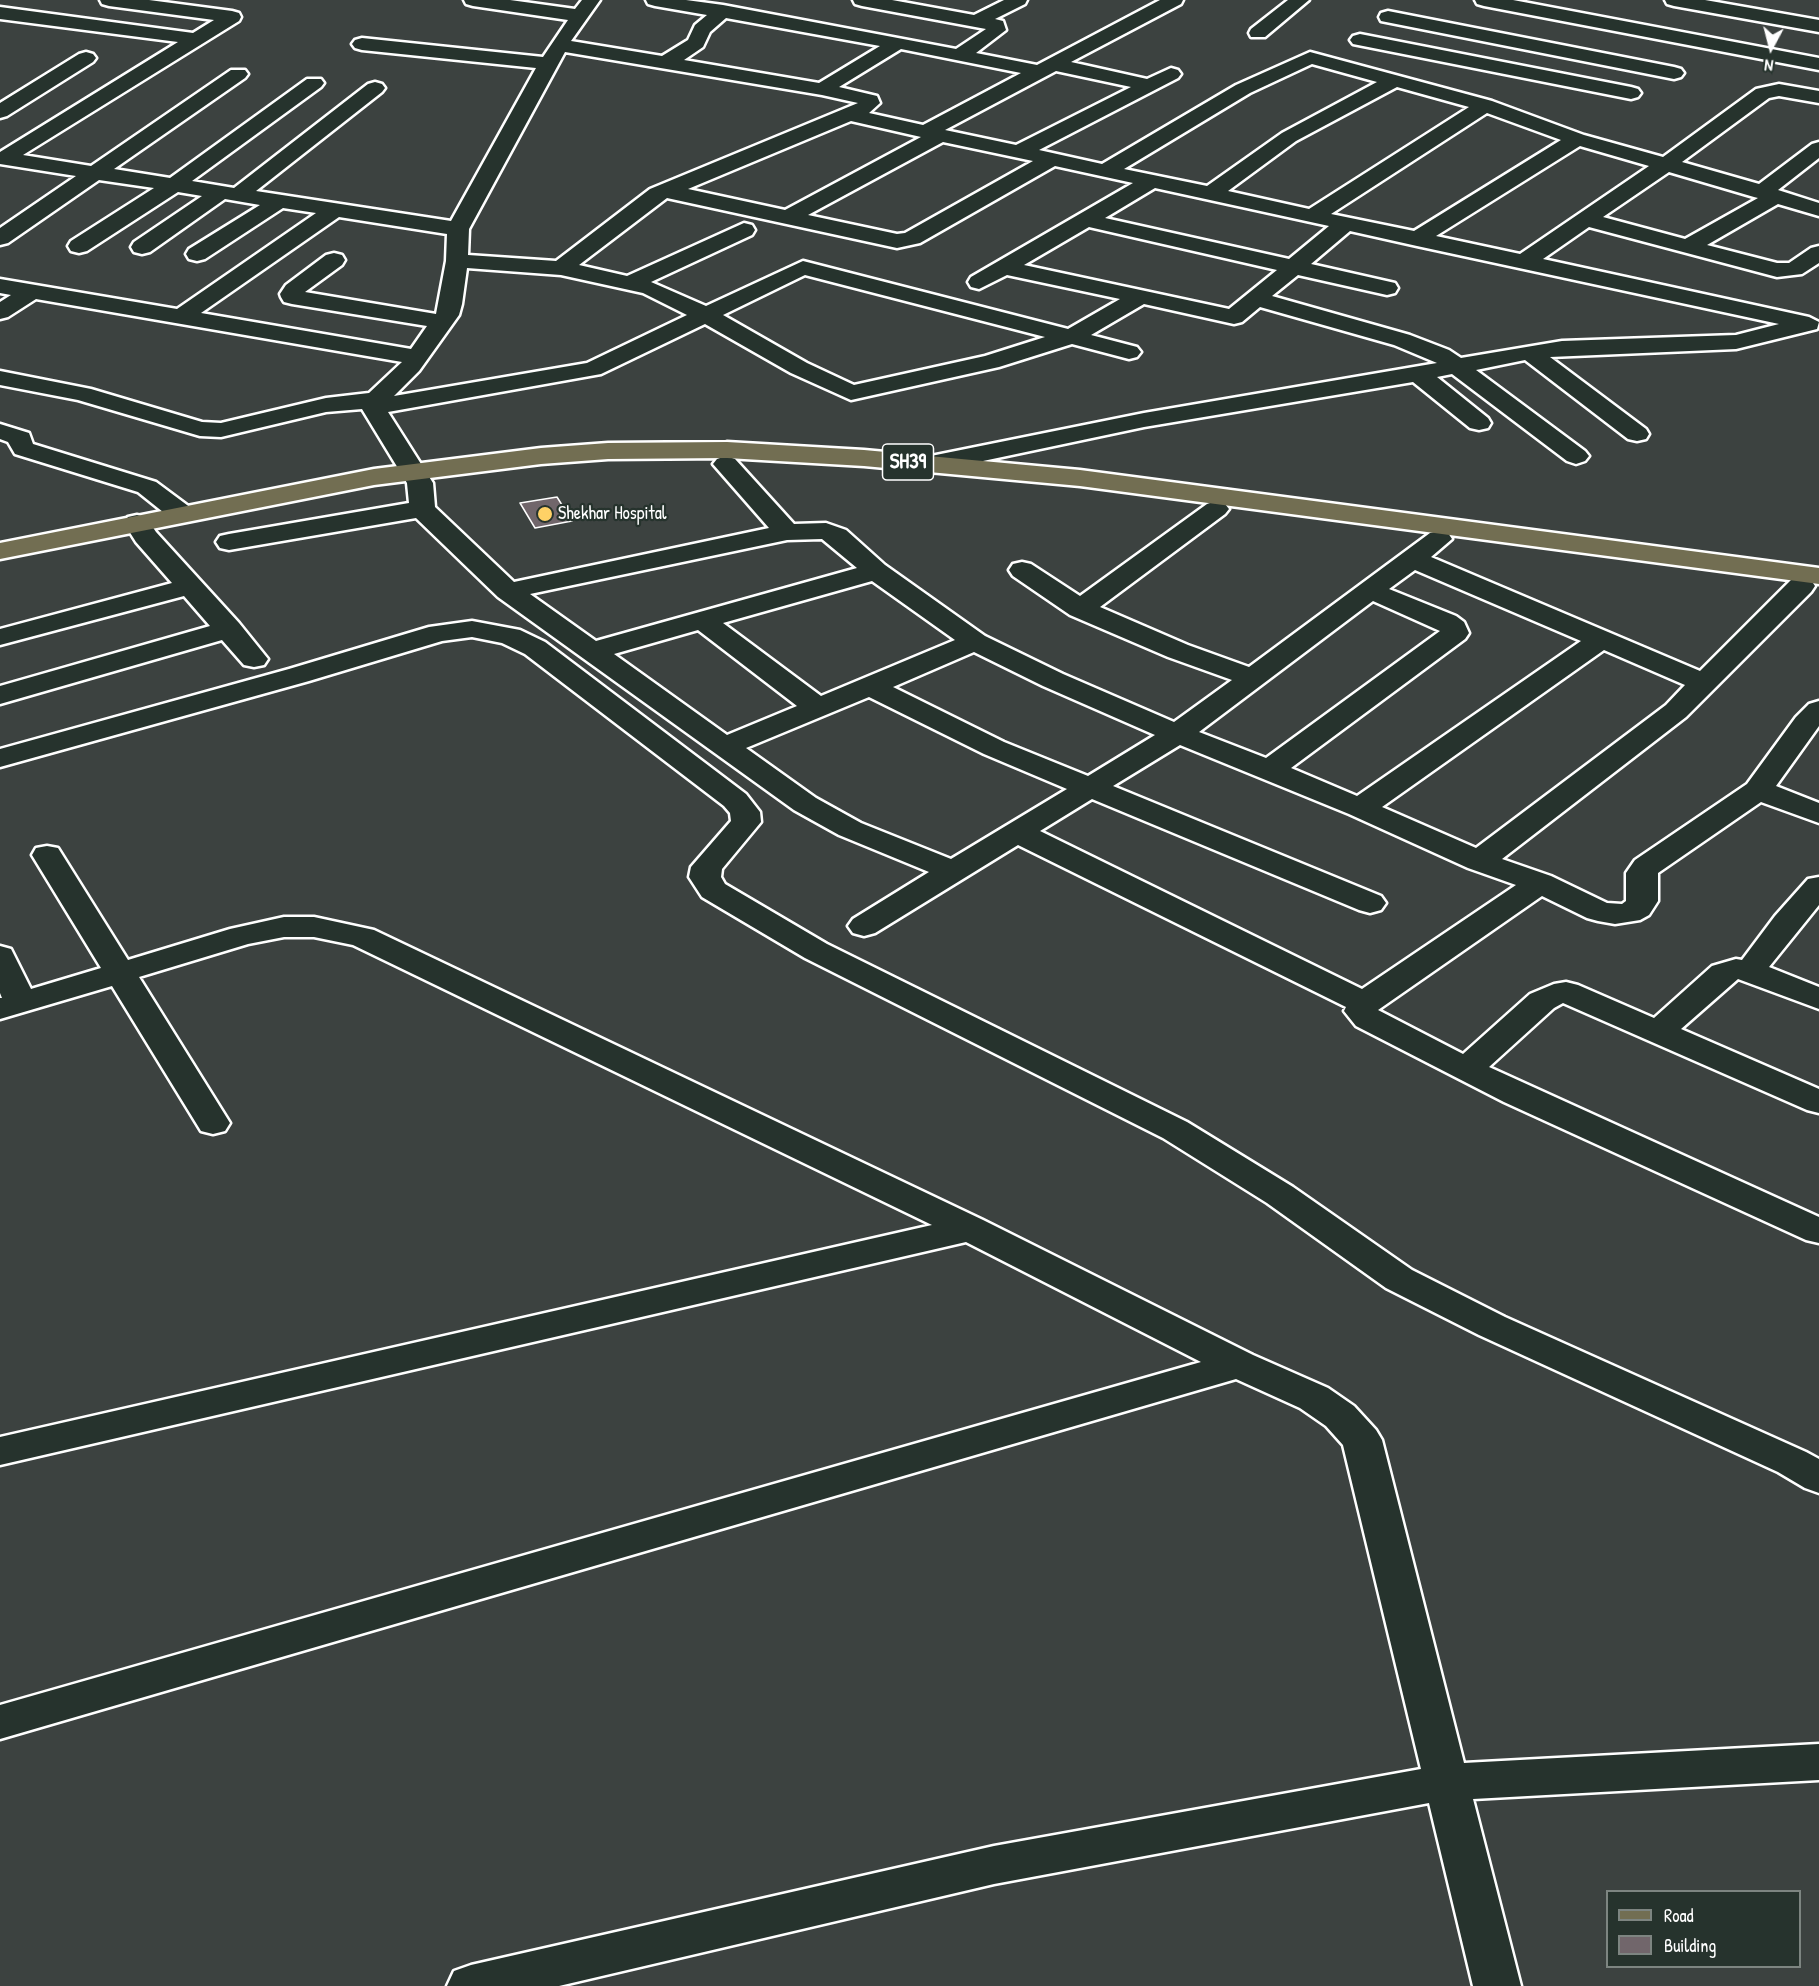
<!DOCTYPE html>
<style>
body{margin:0}
#map{position:relative;width:1819px;height:1986px;overflow:hidden;background:#3c4240;font-family:"Patrick Hand",sans-serif}
canvas{display:block}
.legend{position:absolute;left:1606px;top:1890px;width:195px;height:78px;box-sizing:border-box;background:#26332d;border:2px solid #7d8581;margin:0;padding:8px 10px;list-style:none;font-size:18px;color:#fff}
.legend li{display:flex;align-items:center;gap:12px;height:30px}
.legend b{width:30px;border:2px solid #7d8581}
.north{position:absolute;left:1741px;top:18px;width:60px;height:60px;-webkit-text-stroke:4px #26332d;paint-order:stroke;rotate:187deg;font-size:16px;font-weight:700;line-height:24px;text-align:center;color:#fff}
.north::after{content:'';display:block;margin:auto;width:21px;height:27px;background:#fff;clip-path:polygon(50% 0,100% 100%,50% 72%,0 100%)}
</style>
<div id="map">
<canvas width="1819" height="1986"></canvas>
<ul class="legend">
<li><b style="height:8px;background:#726e52"></b>Road</li>
<li><b style="height:16px;background:#71666b"></b>Building</li>
</ul>
<div class="north">N</div>
</div>
<script>
const ctx = document.querySelector('canvas').getContext('2d');
ctx.lineJoin = 'round';
function fill(path, color) {
  ctx.fillStyle = color;
  ctx.fill(path, 'evenodd');
}
function poly(rows) {
  const path = new Path2D();
  for (const r of rows) {
    path.moveTo(r[0], r[1]);
    for (let i = 2; i < r.length; i += 2) path.lineTo(r[i], r[i + 1]);
  }
  return path;
}
function stroke(path, color, width, dash) {
  ctx.strokeStyle = color;
  ctx.lineWidth = width;
  ctx.lineCap = dash ? 'butt' : 'round';
  ctx.setLineDash(dash || []);
  ctx.stroke(path);
}
function label(font, color, halo, rows, align = 'center') {
  ctx.font = font + ' "Patrick Hand",sans-serif';
  ctx.lineWidth = 4.5;
  ctx.setLineDash([]);
  ctx.textBaseline = 'middle';
  ctx.strokeStyle = halo;
  ctx.fillStyle = color;
  for (const [text, x, y, turn = 0] of rows) {
    ctx.save();
    ctx.translate(x, y);
    ctx.rotate((+turn || 0) * Math.PI / 180);
    ctx.textAlign = isNaN(turn) ? turn : align;
    if (halo) ctx.strokeText(text, 0, 0);
    ctx.fillText(text, 0, 0);
    ctx.restore();
  }
}
const building = poly([
 [557,497,572,521,535,528,520,503,557,497]
]);
fill(building, '#71666b');
stroke(building, '#fff', 1.5);
const minor = poly([
 [100,0,149,0,232,11,239,13,241,17,239,21,23,155,91,166,231,70,245,70,248,74,245,78,114,169,170,178,307,79,321,79,324,83,321,87,192,181,234,188,368,84,375,82,382,84,385,88,382,92,256,191,451,221,536,68,362,50,355,48,352,44,355,40,362,38,543,57,568,20,473,6,466,4,464,0,510,0,575,9,582,0,600,0,571,41,662,56,688,40,695,25,707,15,655,6,648,4,646,0,686,0,723,5,956,49,986,29,862,6,855,4,853,0,892,0,974,15,1004,0,1027,0,1025,4,995,19,1003,21,1006,30,976,53,1037,65,1160,0,1183,0,1181,4,1071,62,1147,79,1171,68,1178,70,1181,74,1178,78,1039,150,1102,164,1236,85,1310,52,1492,101,1584,135,1663,157,1756,89,1779,84,1819,91,1819,103,1779,96,1769,98,1682,162,1759,184,1812,144,1819,142,1819,158,1778,190,1819,203,1819,216,1778,204,1707,245,1777,263,1789,263,1811,248,1819,246,1819,263,1802,274,1777,277,1589,227,1543,259,1809,317,1819,322,1817,329,1736,349,1550,357,1646,429,1649,434,1646,439,1637,441,1628,439,1525,360,1476,370,1585,451,1589,456,1585,461,1576,464,1567,461,1452,374,1437,377,1488,418,1491,423,1488,428,1479,430,1470,428,1413,382,1144,427,931,472,922,469,918,464,922,459,931,456,1144,413,1437,363,1394,345,1260,307,1242,322,1234,324,1144,304,1091,335,1137,347,1141,352,1137,357,1129,359,1072,344,999,367,851,400,791,373,705,324,601,374,388,412,433,483,435,507,514,582,769,528,713,464,717,459,726,456,735,459,794,524,826,523,846,530,885,565,985,636,1063,674,1174,722,1232,680,1168,657,1070,615,1013,576,1009,570,1013,564,1022,562,1031,564,1080,596,1207,504,1216,501,1225,504,1229,509,1225,514,1100,607,1188,645,1249,667,1430,533,1439,531,1448,533,1452,539,1431,557,1700,671,1791,580,1801,578,1811,580,1815,586,1811,592,1686,717,1502,859,1551,876,1607,903,1622,904,1626,901,1626,873,1635,860,1747,784,1796,717,1809,704,1819,701,1819,726,1776,786,1819,803,1819,823,1761,802,1658,873,1658,901,1649,915,1640,920,1615,924,1598,921,1587,918,1542,896,1378,1010,1463,1054,1530,994,1554,984,1566,982,1578,985,1654,1018,1712,966,1736,959,1742,960,1775,916,1808,879,1819,877,1819,905,1769,967,1819,987,1819,1009,1738,979,1681,1029,1819,1089,1819,1113,1807,1110,1563,1003,1554,1008,1489,1067,1819,1217,1819,1243,1806,1240,1504,1102,1356,1026,1344,1011,1346,1007,1018,845,875,933,864,936,853,933,848,926,853,919,929,872,839,835,794,810,498,597,416,518,229,550,220,548,216,542,220,536,229,534,409,503,407,483,362,409,326,412,221,437,200,436,78,400,0,385,0,371,91,389,202,422,221,423,326,398,369,393,402,362,36,299,8,317,0,319,0,302,11,295,0,293,0,279,177,309,316,213,283,208,205,259,197,261,189,259,186,254,189,249,260,205,225,199,150,252,142,254,134,252,131,247,134,242,202,196,178,192,87,251,79,253,71,251,68,246,71,241,154,188,99,180,8,243,0,245,0,228,76,176,0,164,0,152,178,42,0,19,0,7,193,33,214,20,109,6,102,4,100,0],
 [726,18,880,46,819,83,684,60,703,47,710,32,726,18],
 [901,49,1021,73,923,125,869,113,880,103,877,96,839,87,901,49],
 [565,52,822,95,858,103,650,189,556,261,468,255,469,229,565,52],
 [1312,64,1377,82,1282,133,1207,186,1124,169,1250,93,1312,64],
 [1056,71,1131,87,1016,145,945,130,1056,71],
 [1397,87,1469,107,1309,209,1228,191,1296,141,1397,87],
 [1487,113,1561,140,1414,231,1331,214,1487,113],
 [851,121,921,137,785,210,688,189,851,121],
 [943,142,1033,161,905,233,897,234,808,215,943,142],
 [1580,146,1649,166,1520,254,1436,236,1580,146],
 [1055,166,1133,183,971,277,968,282,971,287,979,289,1007,275,1120,299,1068,329,803,261,706,306,651,282,752,235,755,230,752,225,744,223,627,276,579,265,667,198,897,248,920,243,1055,166],
 [1669,172,1754,197,1758,198,1685,239,1603,217,1669,172],
 [1155,188,1210,200,1329,226,1289,259,1105,218,1155,188],
 [339,217,447,234,446,261,436,314,305,292,342,265,345,260,342,255,334,253,326,255,286,285,280,294,281,297,284,302,292,304,427,326,411,349,201,313,339,217],
 [1089,227,1277,270,1229,309,1024,265,1089,227],
 [1350,231,1417,246,1779,324,1736,335,1562,341,1461,358,1449,350,1410,335,1272,296,1298,275,1387,295,1395,293,1398,288,1395,283,1311,264,1350,231],
 [467,268,561,275,643,293,687,315,587,363,394,396,419,371,459,315,462,304,467,268],
 [805,275,1045,337,985,356,854,385,807,363,723,315,805,275],
 [822,539,857,568,596,641,530,594,787,540,822,539],
 [1415,570,1581,641,1357,796,1291,768,1465,639,1469,633,1464,622,1456,616,1389,589,1415,570],
 [872,581,955,640,821,696,723,623,872,581],
 [1373,601,1440,631,1266,758,1199,732,1373,601],
 [698,630,797,706,727,735,614,654,698,630],
 [1604,650,1685,685,1666,705,1476,848,1382,807,1604,650],
 [974,652,1043,686,1155,735,1088,776,1004,742,893,687,974,652],
 [869,697,984,754,1067,789,951,859,861,823,816,798,746,748,869,697],
 [1180,745,1349,814,1468,868,1516,885,1362,989,1040,831,1092,799,1359,910,1370,913,1381,910,1386,903,1381,896,1113,786,1180,745],
 [1288,0,1309,0,1265,37,1251,37,1249,33,1251,29,1288,0],
 [1475,0,1513,0,1819,58,1819,70,1484,6,1477,4,1475,0],
 [1665,0,1705,0,1819,20,1819,32,1674,6,1667,4,1665,0],
 [1388,11,1674,67,1681,69,1684,73,1681,77,1674,79,1381,21,1379,17,1381,13,1388,11],
 [1360,34,1631,87,1638,89,1641,93,1638,97,1631,99,1353,44,1350,40,1353,36,1360,34],
 [86,52,93,54,96,58,93,62,7,116,0,118,0,103,79,54,86,52],
 [0,424,29,433,33,444,156,482,191,508,195,514,191,520,182,522,173,520,138,492,15,454,8,442,0,439,0,424],
 [137,515,146,517,156,532,239,623,268,659,264,665,254,667,244,665,222,640,0,704,0,686,210,626,184,596,0,645,0,629,172,583,136,542,124,523,128,517,137,515],
 [472,621,520,630,545,642,746,794,760,812,761,822,722,869,721,877,725,884,827,944,1187,1122,1293,1187,1412,1270,1505,1317,1806,1452,1819,1459,1819,1493,1805,1488,1778,1472,1479,1335,1386,1288,1267,1203,1163,1138,805,958,702,897,689,877,691,867,731,821,730,813,724,806,525,654,502,643,472,637,442,641,309,681,0,767,0,749,289,669,429,627,472,621],
 [47,846,58,848,128,960,230,929,284,917,314,917,374,930,983,1220,1253,1355,1328,1388,1354,1406,1376,1430,1382,1440,1464,1763,1819,1744,1819,1780,1473,1799,1521,1986,1473,1986,1429,1803,994,1884,559,1986,447,1986,454,1971,471,1965,994,1846,1421,1769,1343,1445,1326,1426,1300,1408,1236,1379,0,1739,0,1705,1201,1362,966,1242,0,1465,0,1437,932,1225,353,945,314,937,284,937,248,944,139,977,230,1123,225,1131,213,1134,201,1131,112,986,0,1019,0,998,2,998,0,993,0,946,11,949,31,989,101,968,32,855,36,848,47,846]
]);
const primary = poly([
 [727,442,864,450,1080,470,1819,568,1819,584,1080,486,864,466,727,458,608,459,541,464,374,485,0,559,0,543,374,469,541,448,608,443,727,442]
]);
stroke(minor, '#fff', 5);
stroke(primary, '#fff', 5);
fill(minor, '#26332d');
fill(primary, '#726e52');
for (const [x, y, r, color] of [
 [545,514,8,"#ffd166"]
]) {
  const dot = new Path2D();
  dot.arc(x, y, r, 0, 2 * Math.PI);
  ctx.fillStyle = color;
  ctx.fill(dot);
  stroke(dot, '#26332d', 2);
}
label('18px', '#fff', '#26332d', [
 ["Shekhar Hospital",558,514]
], 'left');
for (const [x, y, w] of [
 [908,462,51]
]) {
  const box = new Path2D();
  box.roundRect(x - w / 2, y - 18, w, 36, 4.5);
  ctx.fillStyle = '#26332d';
  ctx.fill(box);
  stroke(box, '#fff', 1.5);
}
label('bold 21px', '#fff', null, [
 ["SH39",908,462]
]);
</script>
